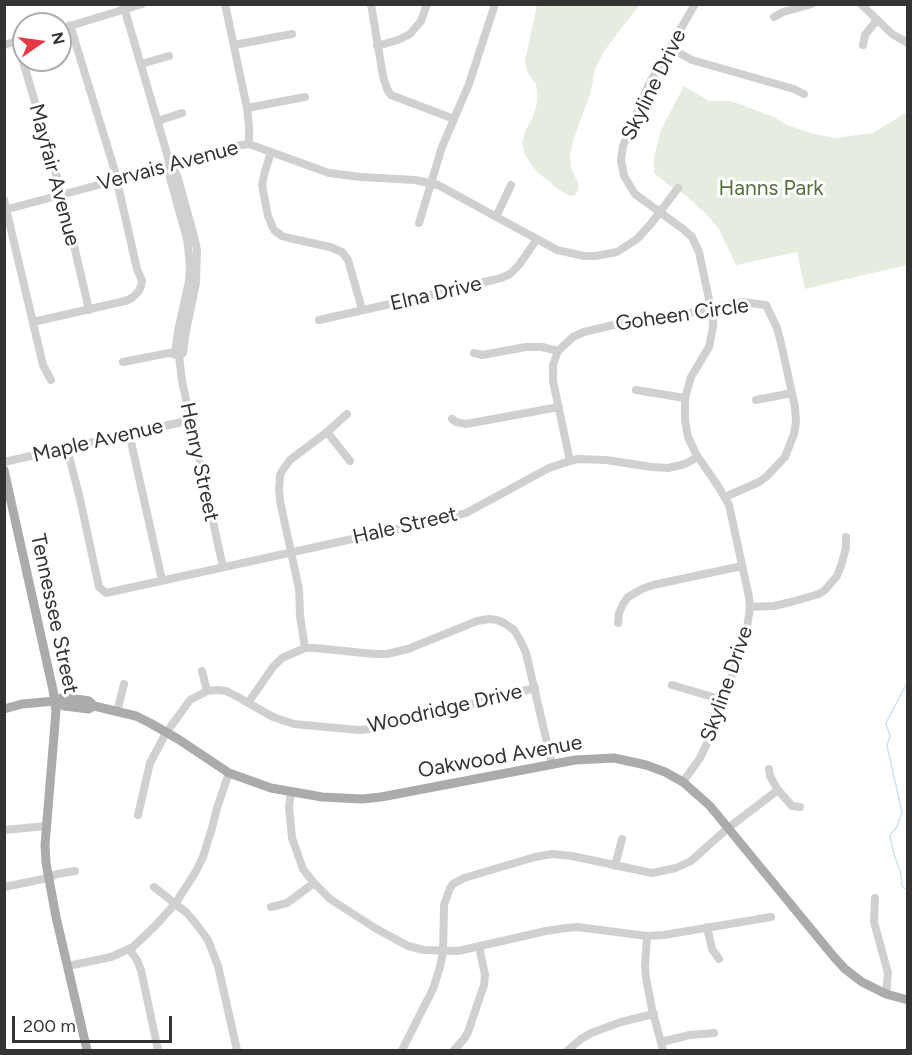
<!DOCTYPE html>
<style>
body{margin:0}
#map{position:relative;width:912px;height:1055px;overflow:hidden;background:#fff;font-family:Figtree,sans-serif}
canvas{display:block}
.frame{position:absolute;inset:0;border:6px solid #333;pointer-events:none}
.north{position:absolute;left:12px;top:12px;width:60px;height:60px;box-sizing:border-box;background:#fff;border:2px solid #adadad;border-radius:50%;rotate:77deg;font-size:16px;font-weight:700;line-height:24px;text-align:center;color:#333}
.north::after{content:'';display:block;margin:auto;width:21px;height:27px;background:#e63946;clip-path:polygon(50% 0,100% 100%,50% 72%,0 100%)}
.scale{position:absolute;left:12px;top:1016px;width:160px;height:27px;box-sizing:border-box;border:3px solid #333;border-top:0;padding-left:8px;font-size:18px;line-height:21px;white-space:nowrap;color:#333;-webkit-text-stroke:4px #fff;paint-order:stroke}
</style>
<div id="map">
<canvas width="912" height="1055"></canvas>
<div class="frame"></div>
<div class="north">N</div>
<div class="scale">200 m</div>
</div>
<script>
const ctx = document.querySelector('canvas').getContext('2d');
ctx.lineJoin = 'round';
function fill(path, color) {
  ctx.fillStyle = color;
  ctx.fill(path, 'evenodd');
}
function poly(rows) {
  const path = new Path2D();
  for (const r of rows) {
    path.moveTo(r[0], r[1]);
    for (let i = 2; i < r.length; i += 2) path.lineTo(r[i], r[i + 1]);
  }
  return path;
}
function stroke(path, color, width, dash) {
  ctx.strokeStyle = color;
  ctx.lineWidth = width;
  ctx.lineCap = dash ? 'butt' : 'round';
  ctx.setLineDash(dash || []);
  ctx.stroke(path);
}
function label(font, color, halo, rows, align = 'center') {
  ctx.font = font + ' Figtree,sans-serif';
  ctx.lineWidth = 6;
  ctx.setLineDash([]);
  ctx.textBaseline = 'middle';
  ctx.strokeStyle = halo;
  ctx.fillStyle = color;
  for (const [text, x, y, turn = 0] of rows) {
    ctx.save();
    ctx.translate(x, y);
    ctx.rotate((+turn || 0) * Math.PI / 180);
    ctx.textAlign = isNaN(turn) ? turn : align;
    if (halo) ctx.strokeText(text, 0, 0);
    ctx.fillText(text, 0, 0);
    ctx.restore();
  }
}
fill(poly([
 [537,5,639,5,605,50,595,69,591,91,573,141,570,155,571,167,579,186,578,191,575,195,570,196,558,189,536,171,526,157,522,144,525,131,531,121,536,107,538,96,536,84,527,72,525,61],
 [684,86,709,101,731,101,774,117,787,125,814,134,835,138,873,133,907,112,907,265,805,289,797,252,736,265,719,229,708,216,684,194,670,186,654,173,654,157,661,130]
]), '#e6ecdf');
stroke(poly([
 [908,681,886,723,890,736,887,746,902,812,897,827,890,835,893,851,901,874,902,886,908,891]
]), '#cfe2ee', 1.5);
stroke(poly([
 [123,4,170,164,177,175,194,236,197,250,196,283,186,331,183,353,179,356],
 [225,4,247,108,249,126,249,144],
 [371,4,383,76,387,89,391,95,454,119],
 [861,4,892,34,908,43],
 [774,17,783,12,812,4],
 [60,29,142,4],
 [17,41,62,194,89,310],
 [4,45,24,39],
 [234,45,292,34],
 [863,45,865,35,877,20],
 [377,46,398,40,410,34,421,21,427,4],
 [670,48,692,60,794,89,804,94],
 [141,64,169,56],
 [247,108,305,97],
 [158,121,182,113],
 [271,152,264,175,262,185,268,216,274,230,282,236,289,238,330,247,342,252,348,260,362,309],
 [170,164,170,178,187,239,190,265,189,281,178,331,175,352,179,356,182,381,223,567],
 [4,200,43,365,51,380],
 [4,210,117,180,170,164,236,146,249,144,329,173,361,177,415,180,438,185,557,250,584,256,596,256,617,252,637,239,650,225,678,188],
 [496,217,511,185],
 [419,223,442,147,469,84,495,4],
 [319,320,448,291,501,278,510,274,519,265,537,239],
 [33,322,125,301,132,298,139,291,141,286,142,281,137,269,114,168,70,25],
 [474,353,482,355,526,347,542,347,558,351],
 [123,362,169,353,177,355],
 [636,390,685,398],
 [756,400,792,393],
 [452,419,456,422,466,424,559,407],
 [327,432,350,461],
 [129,433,162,580],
 [67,448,80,499,99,587,106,593,448,518,466,513,549,468,570,461,578,459,606,460,652,467,668,468,685,464,698,457],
 [570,461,553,381,553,365,558,351,573,337,584,332,622,323,657,320,732,304,742,302,766,305,777,328,781,343,795,407,796,422,794,434,785,457,767,476,759,482,725,497],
 [4,462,191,420],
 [750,607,774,606,791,602,819,594,825,590,837,576,841,566,846,548,846,537],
 [618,623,619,613,623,604,628,597,642,589,653,585,742,566],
 [305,648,300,616,299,589,280,501,279,489,280,476,282,471,290,460,327,432,347,414],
 [202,671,207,691],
 [672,685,723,700],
 [248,703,273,667,282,658,305,648,315,648,374,654,387,654,408,649,477,621,489,619,497,620,504,623,514,630,520,640,526,653,552,764],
 [117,712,124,684],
 [769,769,770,776,778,790,792,806,800,807],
 [683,782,700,758,711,735,746,635,750,607,749,597,729,505,718,486,696,454,688,437,685,420,685,398,691,377,709,347,713,327,713,318,699,252,692,237,683,229,635,194,624,176,621,160,623,146,627,136,649,84,695,4],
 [291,792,289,807,292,838,303,869,314,883,330,899,375,928,408,946,424,950,458,951,546,931,566,928,577,927,647,936,664,935,771,917],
 [138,815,150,763,166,733,190,700,207,691,218,690,226,691,238,697,273,717,294,724,358,730,370,729,535,688],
 [4,830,46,826],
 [615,866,622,839],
 [4,887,48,878,57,874,75,871],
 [154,887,187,913,197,925,208,940,218,966,237,1050],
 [875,898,874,922,888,973,886,994],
 [271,907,287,903,314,883],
 [707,927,712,949,719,959],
 [647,936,645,967,646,978,652,1009,663,1050],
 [129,949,137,960,141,970,158,1050],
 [68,966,111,957,133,947,155,926,175,904,195,873,203,857,212,828,217,808,229,773],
 [661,1042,690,1035,714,1033],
 [402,1050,433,989,440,967,443,951,444,905,450,888,453,884,464,878,535,857,552,854,572,856,652,873,676,868,691,861,728,828,778,790],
 [454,1050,464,1039,468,1032,484,985,485,975,479,946],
 [568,1050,581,1039,591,1033,621,1022,654,1014]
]), '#d0d0d0', 8);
stroke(poly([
 [4,470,53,690,56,711,45,845,46,863,56,917,87,1050],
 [55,701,64,706,89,709,94,706],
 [4,709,22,704,55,701,63,697,89,701,94,706,136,716,150,723,178,739,229,773,271,788,322,797,362,799,381,797,575,760,614,758,646,765,665,772,683,782,710,806,834,957,845,969,862,982,886,994,908,1000]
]), '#ababab', 9);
label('21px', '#333', '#fff', [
 ["Skyline Drive",654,85,-64],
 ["Vervais Avenue",168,166,-15],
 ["Mayfair Avenue",54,175,75],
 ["Elna Drive",436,294,-13],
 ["Goheen Circle",682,315,-8],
 ["Maple Avenue",98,441,-13],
 ["Henry Street",199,462,78],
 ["Hale Street",405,526,-13],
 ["Tennessee Street",54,614,78],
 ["Skyline Drive",727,684,-71],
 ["Woodridge Drive",445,709,-13],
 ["Oakwood Avenue",500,757,-10]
]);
label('21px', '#56703f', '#fff', [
 ["Hanns Park",771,189]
]);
</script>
